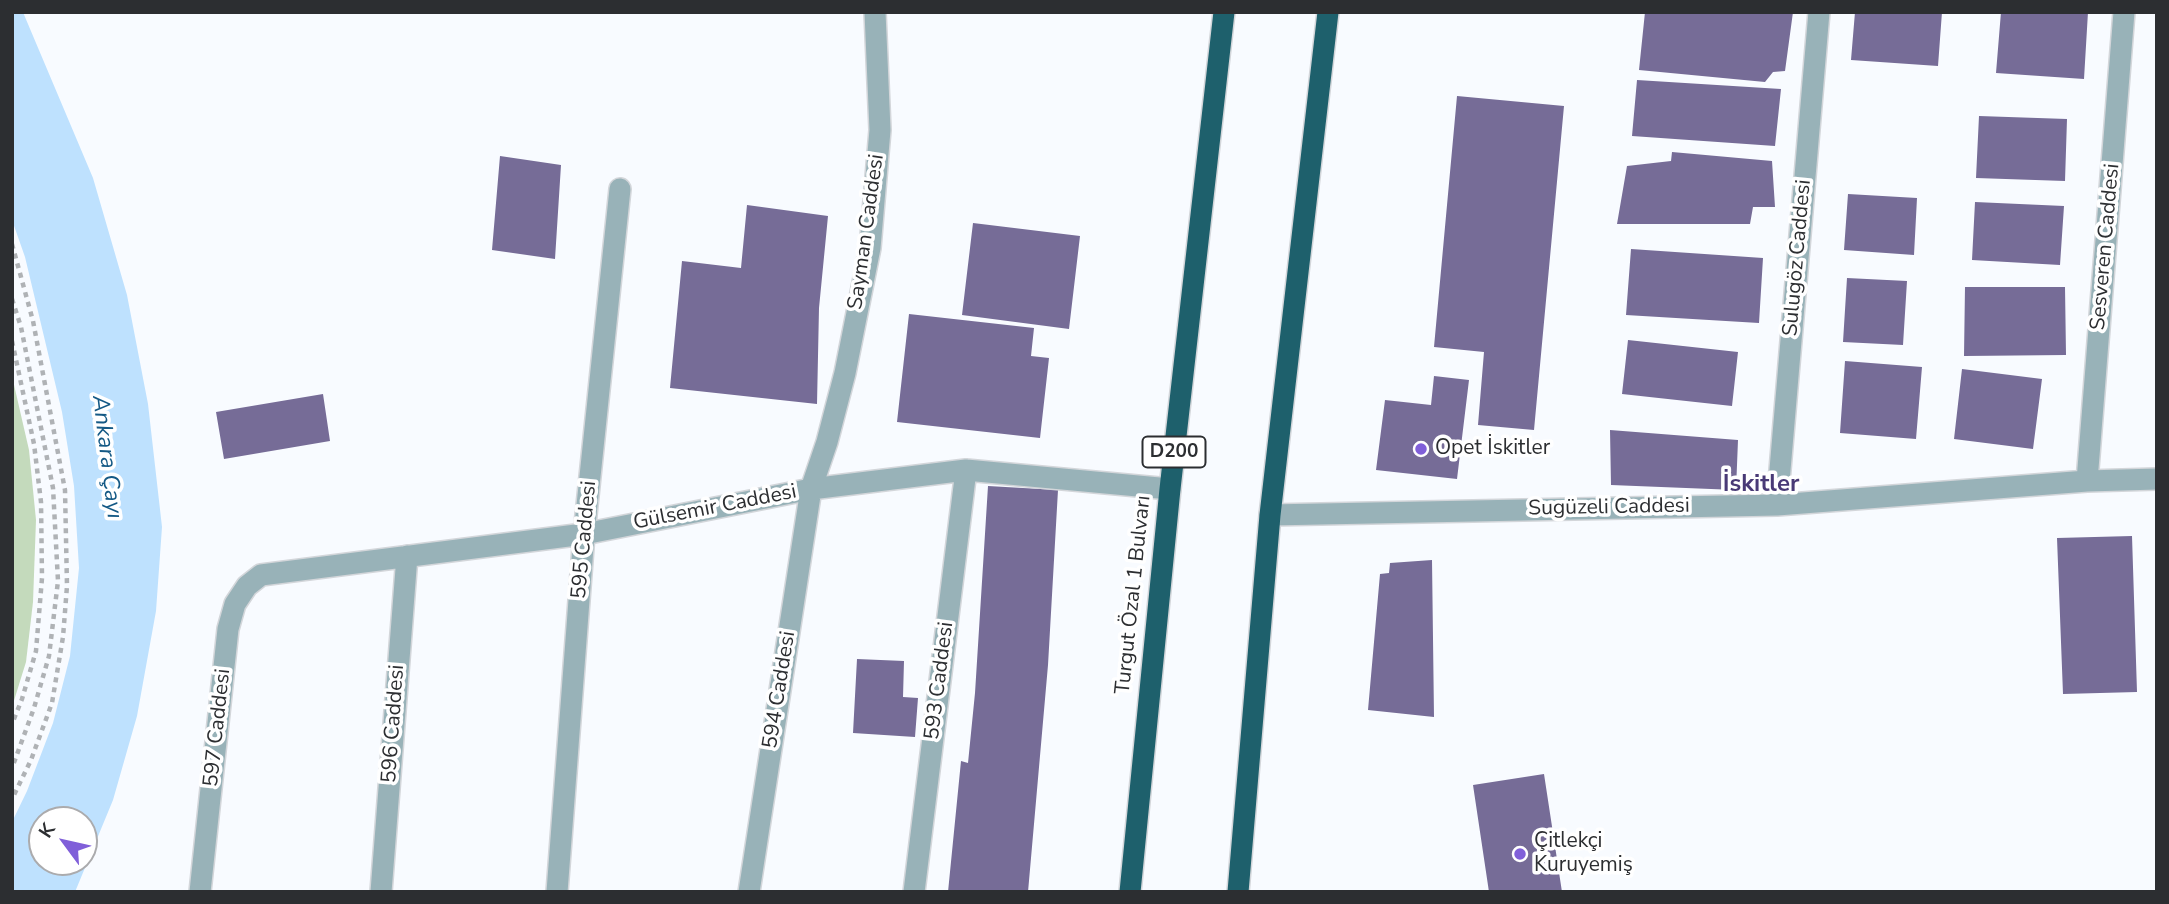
<!DOCTYPE html>
<meta charset="utf-8">
<style>
body{margin:0}
#map{position:relative;width:2169px;height:904px;overflow:hidden;background:#f8fbff;font-family:"Nunito Sans",sans-serif}
canvas{display:block}
.frame{position:absolute;inset:0;border:14px solid #2c2e31;pointer-events:none}
.north{position:absolute;left:28px;top:806px;width:70px;height:70px;box-sizing:border-box;background:#fff;border:2px solid #ababad;border-radius:50%;rotate:303deg;font-size:19px;font-weight:700;line-height:28px;text-align:center;color:#2c2e31}
.north::after{content:'';display:block;margin:auto;width:24px;height:32px;background:#805fd9;clip-path:polygon(50% 0,100% 100%,50% 72%,0 100%)}
</style>
<div id="map">
<canvas width="2169" height="904"></canvas>
<div class="frame"></div>
<div class="north">K</div>
</div>
<script>
const ctx = document.querySelector('canvas').getContext('2d');
ctx.lineJoin = 'round';
function fill(path, color) {
  ctx.fillStyle = color;
  ctx.fill(path, 'evenodd');
}
function poly(rows) {
  const path = new Path2D();
  for (const r of rows) {
    path.moveTo(r[0], r[1]);
    for (let i = 2; i < r.length; i += 2) path.lineTo(r[i], r[i + 1]);
  }
  return path;
}
function stroke(path, color, width, dash) {
  ctx.strokeStyle = color;
  ctx.lineWidth = width;
  ctx.lineCap = dash ? 'butt' : 'round';
  ctx.setLineDash(dash || []);
  ctx.stroke(path);
}
function label(font, color, halo, rows, align = 'center') {
  ctx.font = font + ' "Nunito Sans",sans-serif';
  ctx.lineWidth = 7;
  ctx.setLineDash([]);
  ctx.textBaseline = 'middle';
  ctx.strokeStyle = halo;
  ctx.fillStyle = color;
  for (const [text, x, y, turn = 0] of rows) {
    ctx.save();
    ctx.translate(x, y);
    ctx.rotate((+turn || 0) * Math.PI / 180);
    ctx.textAlign = isNaN(turn) ? turn : align;
    if (halo) ctx.strokeText(text, 0, 0);
    ctx.fillText(text, 0, 0);
    ctx.restore();
  }
}
fill(poly([
 [12,376,29,450,36,520,33,602,26,662,12,707]
]), '#c4dabc');
fill(poly([
 [12,12,23,12,25,17,93,178,127,295,148,404,162,527,156,611,137,716,113,800,75,892,12,892,12,822,27,791,53,723,70,656,79,568,74,486,62,412,25,257,12,220],
 [42,820,84,820,84,862,42,862]
]), '#bee1fe');
fill(poly([
 [1645,12,1793,12,1785,71,1773,72,1765,82,1639,70],
 [1855,12,1942,12,1938,66,1851,60],
 [2001,12,2088,12,2084,79,1996,73],
 [1637,80,1781,89,1775,146,1632,136],
 [1457,96,1564,106,1534,430,1478,425,1484,352,1434,347],
 [1979,116,2067,119,2065,181,1976,178],
 [1672,152,1772,161,1775,207,1753,207,1750,224,1617,224,1627,166,1671,161],
 [500,156,561,165,555,259,492,250],
 [1848,194,1917,198,1914,255,1844,250],
 [1975,202,2064,206,2060,265,1972,260],
 [747,205,828,216,819,308,817,404,670,388,682,261,741,268],
 [973,223,1080,236,1069,329,962,315],
 [1631,249,1763,258,1759,323,1626,315],
 [1847,278,1907,281,1903,345,1843,342],
 [1965,287,2065,287,2066,355,1964,356],
 [909,314,1034,328,1031,356,1049,358,1040,438,897,422],
 [1628,340,1738,352,1732,406,1622,394],
 [1845,361,1922,367,1916,439,1840,433],
 [1962,369,2042,379,2033,449,1954,439],
 [1434,376,1469,380,1457,479,1376,470,1385,400,1431,405],
 [323,394,330,441,224,459,216,412],
 [1610,430,1738,440,1736,490,1611,485],
 [988,486,1058,490,1048,665,1028,892,948,892,961,761,968,763,975,693],
 [2132,536,2137,692,2063,694,2057,538],
 [1432,560,1434,717,1368,710,1380,574,1389,573,1390,563],
 [857,659,904,661,903,697,918,698,915,737,853,733],
 [1544,774,1562,892,1489,892,1473,785]
]), '#766c97');
const minor = poly([
 [2087,481,2124,12],
 [1777,505,1819,12],
 [1270,515,1777,505,2087,481,2157,479],
 [200,892,228,629,235,604,247,586,261,575,584,534,811,489,966,470,1170,489],
 [381,892,407,556],
 [557,892,584,534,620,189],
 [749,892,811,489,827,442,845,373,870,248,880,130,875,12],
 [914,892,966,470]
]);
const highway = poly([
 [1130,892,1170,489,1224,12],
 [1238,892,1270,515,1328,12]
]);
stroke(minor, '#d3d6da', 24);
stroke(highway, '#d3d6da', 24);
stroke(poly([
 [12,244,33,321,65,490,67,586,63,637,52,703,31,760,12,799],
 [12,299,21,327,53,488,58,581,49,656,34,708,12,768],
 [12,341,34,444,41,502,42,578,36,651,22,699,12,724]
]), '#afb2b5', 4.5, [5, 5]);
stroke(minor, '#98b2b8', 21);
stroke(highway, '#1e606c', 21);
for (const [x, y, r, color] of [
 [1421,449,7,"#805fd9"],
 [1520,854,7,"#805fd9"]
]) {
  const dot = new Path2D();
  dot.arc(x, y, r, 0, 2 * Math.PI);
  ctx.fillStyle = color;
  ctx.fill(dot);
  stroke(dot, '#fff', 2.5);
}
for (const [x, y, w] of [
 [1174,452,63]
]) {
  const box = new Path2D();
  box.roundRect(x - w / 2, y - 15.5, w, 31, 5);
  ctx.fillStyle = '#fff';
  ctx.fill(box);
  stroke(box, '#2c2e31', 2);
}
label('bold 19px', '#2c2e31', null, [
 ["D200",1174,452]
]);
label('21px', '#2c2e31', '#fff', [
 ["Sayman Caddesi",867,232,-82],
 ["Sesveren Caddesi",2106,247,-85],
 ["Sulugöz Caddesi",1798,258,-85],
 ["Gülsemir Caddesi",715,508,-11],
 ["Sugüzeli Caddesi",1609,508,-1],
 ["595 Caddesi",585,540,-85],
 ["Turgut Özal 1 Bulvarı",1134,595,-84],
 ["593 Caddesi",940,681,-83],
 ["594 Caddesi",780,690,-81],
 ["596 Caddesi",394,724,-86],
 ["597 Caddesi",218,728,-84]
]);
label('21px', '#2c2e31', '#fff', [
 ["Opet İskitler",1435,449],
 ["Çitlekçi",1534,842],
 ["Kuruyemiş",1534,866]
], 'left');
label('italic 23px', '#145985', '#fff', [
 ["Ankara Çayı",106,457,83]
]);
label('bold 24px', '#493a76', '#fff', [
 ["İskitler",1761,485]
]);
</script>
